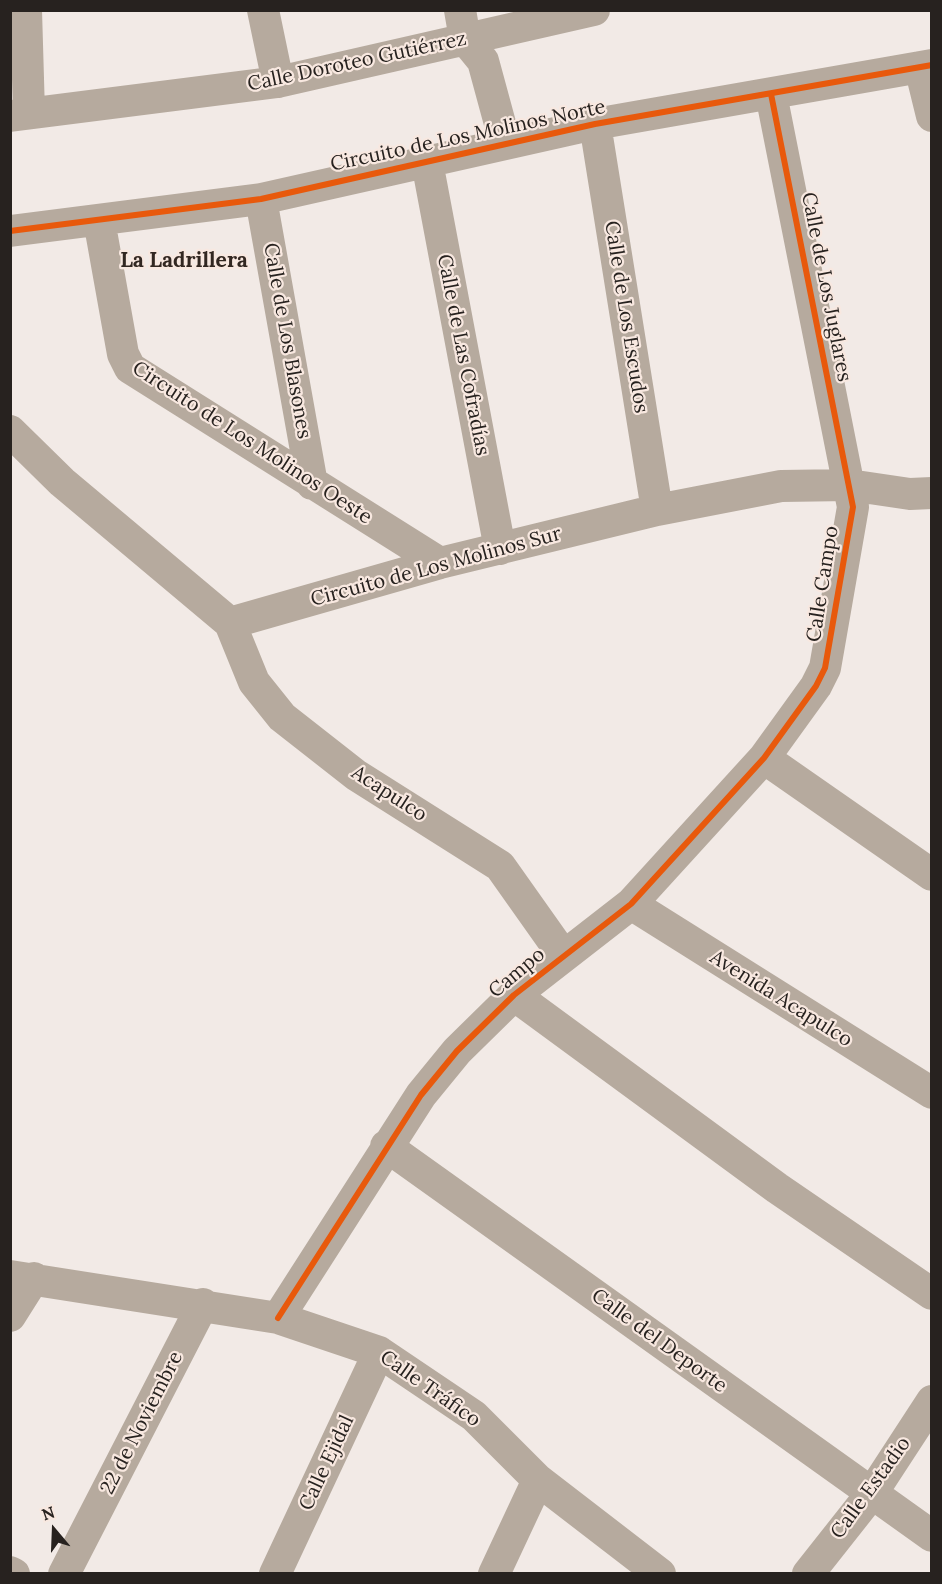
<!DOCTYPE html>
<meta charset="utf-8">
<style>
body{margin:0}
#map{position:relative;width:942px;height:1584px;overflow:hidden;background:#f2eae6;font-family:Lora,serif}
canvas{display:block}
.frame{position:absolute;inset:0;border:12px solid #27221f;pointer-events:none}
.north{position:absolute;left:24px;top:1500px;width:60px;height:60px;-webkit-text-stroke:4px #f8e8e0;paint-order:stroke;rotate:341deg;font-size:16px;font-weight:700;line-height:24px;text-align:center;color:#27221f}
.north::after{content:'';display:block;margin:auto;width:21px;height:27px;background:#27221f;clip-path:polygon(50% 0,100% 100%,50% 72%,0 100%)}
</style>
<div id="map">
<canvas width="942" height="1584"></canvas>
<div class="frame"></div>
<div class="north">N</div>
</div>
<script>
const ctx = document.querySelector('canvas').getContext('2d');
ctx.lineJoin = 'round';
function poly(rows) {
  const path = new Path2D();
  for (const r of rows) {
    path.moveTo(r[0], r[1]);
    for (let i = 2; i < r.length; i += 2) path.lineTo(r[i], r[i + 1]);
  }
  return path;
}
function stroke(path, color, width, dash) {
  ctx.strokeStyle = color;
  ctx.lineWidth = width;
  ctx.lineCap = dash ? 'butt' : 'round';
  ctx.setLineDash(dash || []);
  ctx.stroke(path);
}
function label(font, color, halo, rows, align = 'center') {
  ctx.font = font + ' Lora,serif';
  ctx.lineWidth = 4.5;
  ctx.setLineDash([]);
  ctx.textBaseline = 'middle';
  ctx.strokeStyle = halo;
  ctx.fillStyle = color;
  for (const [text, x, y, turn = 0] of rows) {
    ctx.save();
    ctx.translate(x, y);
    ctx.rotate((+turn || 0) * Math.PI / 180);
    ctx.textAlign = isNaN(turn) ? turn : align;
    if (halo) ctx.strokeText(text, 0, 0);
    ctx.fillText(text, 0, 0);
    ctx.restore();
  }
}
stroke(poly([
 [26,10,29,113],
 [263,10,278,82],
 [460,10,465,39,483,61,505,142],
 [920,67,932,116],
 [10,116,278,82,594,10],
 [595,124,657,510],
 [427,162,500,549],
 [261,199,312,484],
 [99,220,123,354,130,368,440,563],
 [10,231,261,199,595,124,932,65],
 [10,431,62,482,230,623,254,682,282,717,356,775,500,866,563,955],
 [230,623,440,563,657,510,781,486,849,485,910,494,932,493],
 [764,758,932,875],
 [631,904,932,1093],
 [514,995,777,1188,932,1294],
 [386,1146,932,1536],
 [10,1276,278,1318,379,1352,474,1416,538,1480,660,1574],
 [10,1316,34,1278],
 [278,1318,421,1095,457,1051,514,995,631,904,764,758,816,686,825,668,853,507,771,94],
 [10,1572,14,1574],
 [64,1574,203,1304],
 [275,1574,379,1352],
 [494,1574,538,1480],
 [808,1574,872,1493,932,1401]
]), '#b6aa9e', 32);
stroke(poly([
 [10,231,261,199,595,124,932,65],
 [278,1318,421,1095,457,1051,514,995,631,904,764,758,816,686,825,668,853,507,771,94]
]), '#e8590c', 6);
label('20px', '#27221f', '#f8e8e0', [
 ["Calle Doroteo Gutiérrez",357,62,-12],
 ["Circuito de Los Molinos Norte",468,136,-12],
 ["Calle de Los Juglares",826,287,79],
 ["Calle de Los Escudos",626,317,81],
 ["Calle de Los Blasones",287,341,80],
 ["Calle de Las Cofradías",463,355,79],
 ["Circuito de Los Molinos Oeste",252,443,33],
 ["Circuito de Los Molinos Sur",436,567,-15],
 ["Calle Campo",823,584,-81],
 ["Acapulco",389,794,33],
 ["Campo",517,973,-40],
 ["Avenida Acapulco",781,999,32],
 ["Calle del Deporte",659,1341,36],
 ["Calle Tráfico",430,1389,35],
 ["22 de Noviembre",142,1423,-63],
 ["Calle Ejidal",327,1463,-65],
 ["Calle Estadio",871,1488,-54]
]);
label('bold 21px', '#322721', '#f8e8e0', [
 ["La Ladrillera",184,261]
]);
</script>
